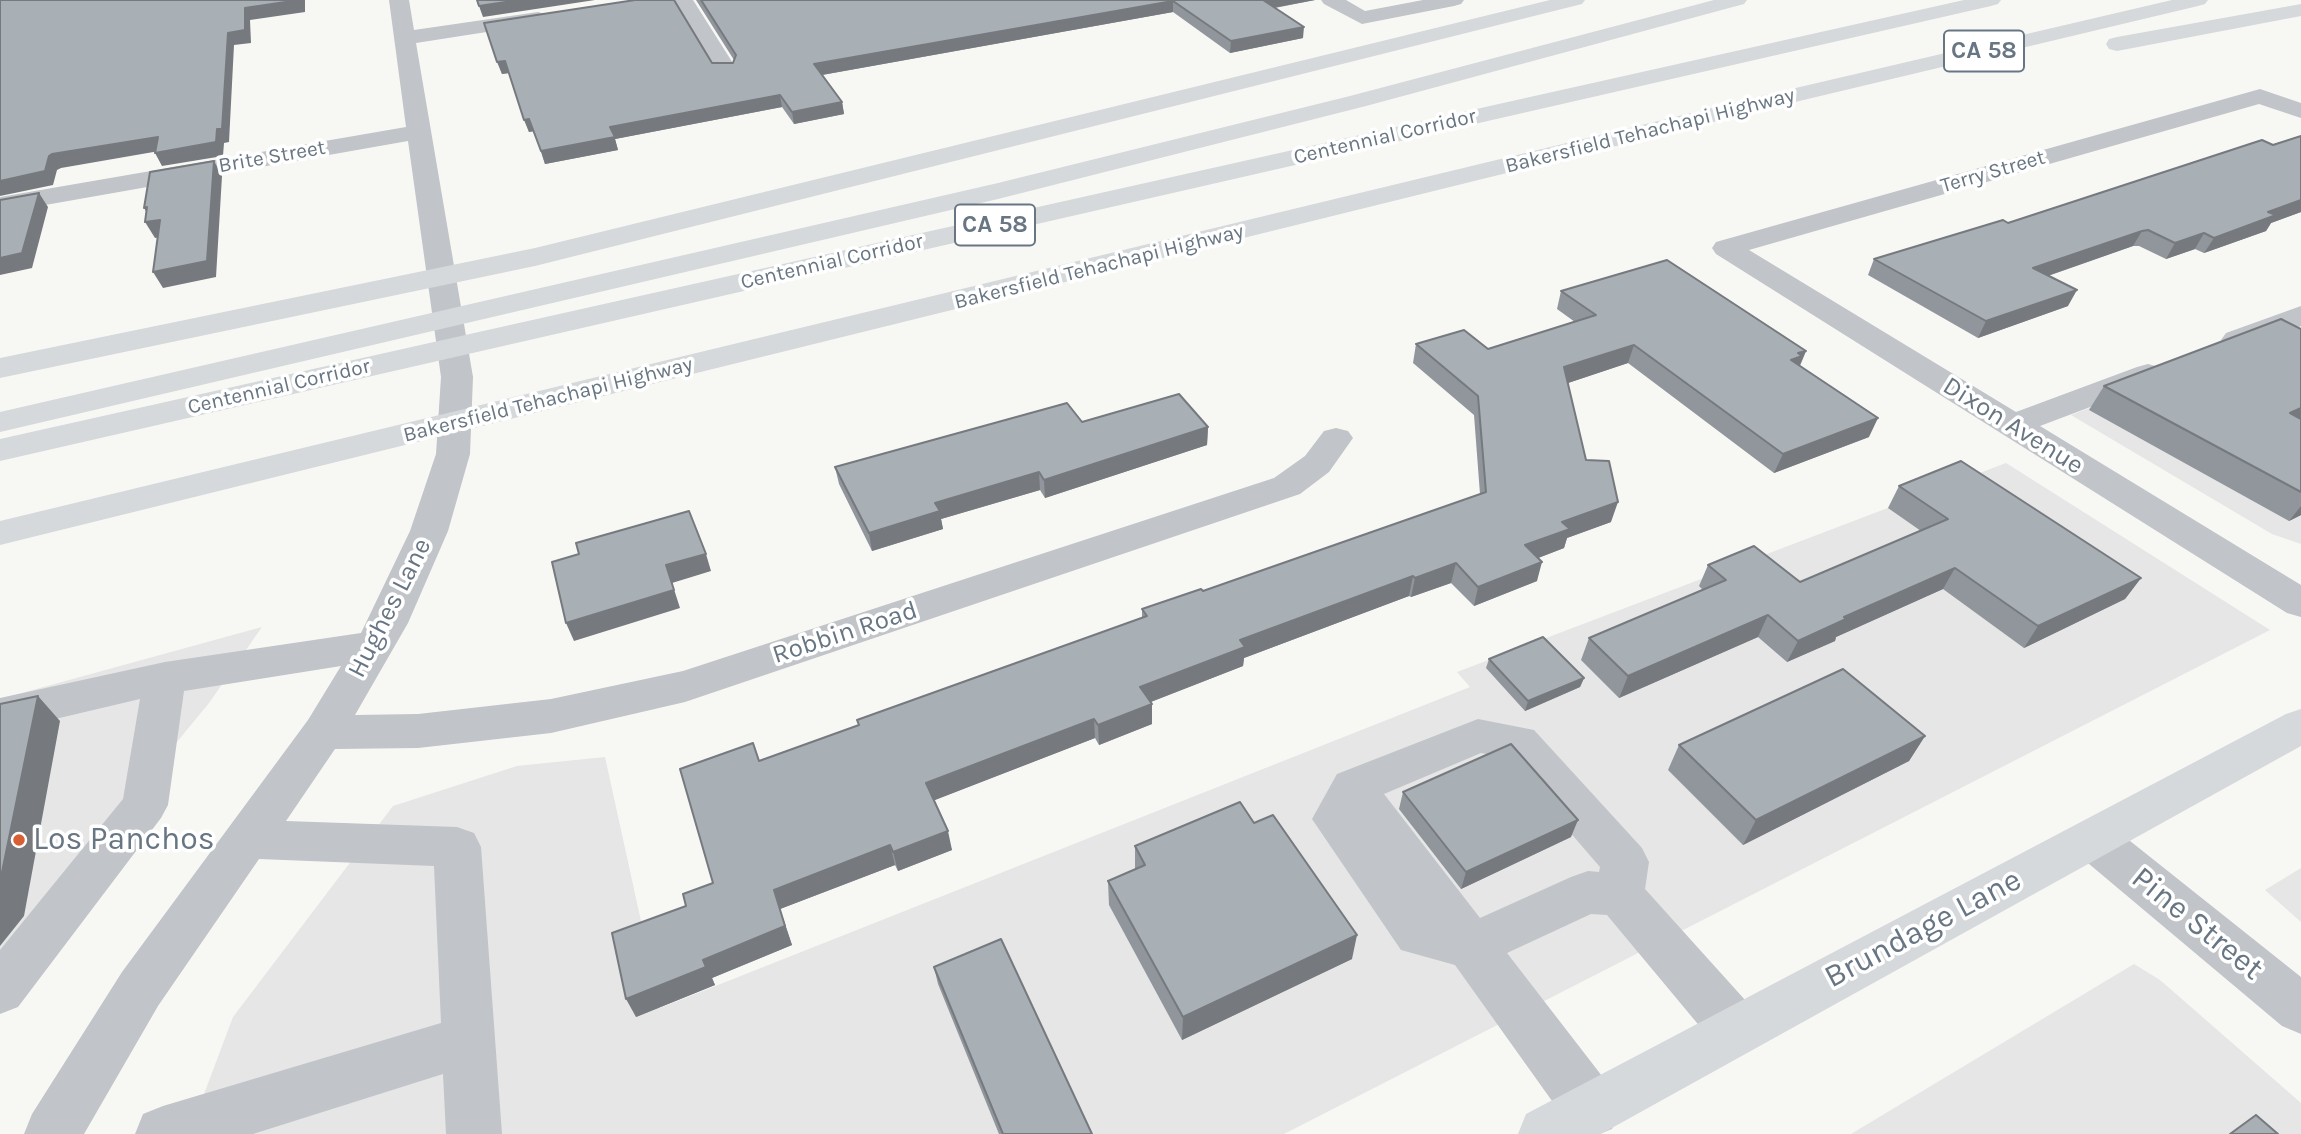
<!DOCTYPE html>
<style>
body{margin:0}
canvas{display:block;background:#f7f7f4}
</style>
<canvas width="2301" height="1134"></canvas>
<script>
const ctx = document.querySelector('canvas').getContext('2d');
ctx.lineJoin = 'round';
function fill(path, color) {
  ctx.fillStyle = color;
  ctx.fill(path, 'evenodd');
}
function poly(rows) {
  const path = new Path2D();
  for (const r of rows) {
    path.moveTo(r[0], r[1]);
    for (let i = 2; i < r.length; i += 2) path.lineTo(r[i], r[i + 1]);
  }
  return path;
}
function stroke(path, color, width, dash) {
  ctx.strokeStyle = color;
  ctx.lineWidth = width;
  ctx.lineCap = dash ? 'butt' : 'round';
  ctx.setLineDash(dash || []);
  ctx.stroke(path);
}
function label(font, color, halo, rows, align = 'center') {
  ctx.font = font + ' Karla,sans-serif';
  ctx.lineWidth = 7;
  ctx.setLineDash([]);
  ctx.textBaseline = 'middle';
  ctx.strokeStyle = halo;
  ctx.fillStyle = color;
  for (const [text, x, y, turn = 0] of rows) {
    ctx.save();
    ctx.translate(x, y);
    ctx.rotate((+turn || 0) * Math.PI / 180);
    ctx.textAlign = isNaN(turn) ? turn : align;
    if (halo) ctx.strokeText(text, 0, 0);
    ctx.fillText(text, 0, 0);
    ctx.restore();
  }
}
fill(poly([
 [2301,326,2301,544,2272,534,2071,415],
 [2006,463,2270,630,1284,1134,189,1134,233,1017,393,806,517,766,605,757,660,1008,1470,687,1457,672],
 [262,627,209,703,51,895,0,964,0,699],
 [2301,868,2301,922,2265,890],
 [2134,964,2160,980,2301,1103,2301,1134,1851,1134]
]), '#e5e6e5');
fill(poly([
 [389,0,409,0,414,30,538,12,545,14,548,18,545,22,538,24,416,43,473,377,470,454,448,531,408,623,355,715,418,714,551,699,683,671,1274,478,1305,456,1324,431,1336,428,1348,431,1353,438,1329,472,1300,494,685,702,551,733,418,748,335,749,286,821,457,827,474,833,481,847,502,1134,446,1134,443,1074,253,1134,135,1134,143,1114,163,1106,441,1023,434,866,259,859,158,1006,84,1134,24,1134,32,1114,122,972,308,720,341,666,184,691,168,805,161,818,18,1007,0,1014,0,950,123,799,140,699,0,732,0,698,165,662,361,633,410,531,436,454,441,377,408,141,0,213,0,197,406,127,389,0],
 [673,0,693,0,736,68,733,73,717,73,673,0],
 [1321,0,1346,0,1365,11,1423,0,1464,0,1461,4,1454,6,1362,24,1324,4,1321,0],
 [2260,89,2301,103,2301,118,2259,104,1749,250,2016,412,2137,367,2148,364,2159,367,2164,374,2159,381,2040,426,2301,585,2301,617,2287,613,1716,254,1712,248,1716,242,2260,89],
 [2301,306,2301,326,2237,349,2226,347,2221,340,2226,333,2301,306],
 [1478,719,1534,730,1642,848,1649,862,1645,889,1755,1011,1763,1029,1755,1047,1736,1054,1717,1047,1607,915,1591,914,1507,953,1612,1089,1620,1109,1612,1129,1599,1134,1585,1134,1572,1129,1455,965,1401,950,1312,819,1337,774,1478,719],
 [1481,753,1505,757,1600,867,1599,872,1588,871,1571,877,1480,918,1384,794,1481,753],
 [2093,819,2110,825,2301,977,2301,1034,2282,1026,2076,853,2069,839,2076,825,2093,819]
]), '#c1c4c8');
fill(poly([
 [2301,709,2301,746,1601,1134,1518,1134,1526,1114,2286,714,2301,709]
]), '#d5d9dc');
fill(poly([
 [1550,0,1585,0,1582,4,535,266,0,378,0,358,535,248,1550,0],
 [1714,0,1747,0,1744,4,1366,106,998,199,0,432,0,412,998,183,1350,96,1714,0],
 [1964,0,2001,0,1998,4,1991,6,0,461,0,439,1964,0],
 [2172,0,2208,0,2205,4,2198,6,1770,108,0,545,0,521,1770,94,2172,0],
 [2301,4,2301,16,2117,51,2109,49,2106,44,2109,39,2117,37,2301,4]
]), '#d5d9dc');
fill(poly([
 [696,0,1315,0,1275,8,1303,38,1230,53,1173,12,822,75,842,102,844,114,794,124,782,107,615,139,618,150,545,164,534,131,529,132,509,73,502,74,484,23,712,63,733,63,734,60],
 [2301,136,2301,212,2271,223,2266,231,2204,253,2195,249,2166,259,2139,246,2133,246,2048,276,2068,306,1978,338,1868,275,1874,259,2008,223],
 [1561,291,1806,351,1800,366,1869,437,1774,473,1628,363,1568,383,1586,460,1611,522,1567,538,1564,548,1538,558,1537,581,1474,606,1451,583,1411,597,1409,596,1244,658,1243,666,1151,702,1152,724,1099,745,1095,738,934,800,952,850,898,871,895,865,780,909,792,945,712,978,715,985,636,1017,686,906,713,883,759,761,859,725,857,720,1142,618,1142,609,1203,591,1480,494,1474,415,1413,363,1416,344,1488,349,1575,322,1557,309],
 [2301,329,2301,515,2289,521,2089,410,2104,386],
 [1082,422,1208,427,1207,445,1045,498,1040,490,941,519,943,529,872,551,839,484,835,467],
 [1899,486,2141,578,2125,599,2024,648,1943,589,1836,637,1835,641,1787,662,1758,637,1619,698,1581,660,1589,638,1703,590,1699,586,1708,565,1800,582,1921,531,1888,508],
 [1489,659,1584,678,1580,687,1525,711,1486,668],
 [1925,736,1909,761,1743,845,1668,770,1679,745],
 [1403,792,1571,837,1461,889,1399,809],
 [1254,823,1352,959,1182,1040,1109,905,1108,881,1135,869,1135,846],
 [934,967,1092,1134,999,1134,938,984]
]), '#90969c');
fill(poly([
 [299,0,305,0,305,12,250,20,251,43,234,45,229,142,224,143,223,156,162,166,155,153,217,129,228,33,245,8],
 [519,0,595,0,483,17,479,6],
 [1261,0,1315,0,1261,10],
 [1173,1,1173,12,816,76,814,64],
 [1304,27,1303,38,1230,53,1231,41],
 [505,61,509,73,502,74,497,62],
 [780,95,782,107,615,139,618,150,545,164,541,151,610,127],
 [842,102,844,114,794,124,792,112],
 [529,119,534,131,529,132,524,120],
 [158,137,165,150,61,168,57,170,53,185,0,196,0,181,52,154],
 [214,161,222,176,216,277,163,288,153,272],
 [39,193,48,207,32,268,0,275,0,258],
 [2301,200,2301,212,2271,223,2266,231,2204,253,2214,238,2268,212],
 [147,207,160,220,169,236,155,238,145,222,152,221,144,208],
 [2142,231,2133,246,2024,284,2033,268],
 [2204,233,2195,249,2166,259,2175,243],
 [2077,290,2068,306,1978,338,1986,321],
 [1634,345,1628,363,1559,386,1564,367],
 [1806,351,1798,369,1791,360,1798,353],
 [2301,408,2301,424,2290,413],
 [1878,418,1869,437,1774,473,1783,454],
 [1208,427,1207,445,1045,498,1044,480],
 [1039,472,1040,490,941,519,943,529,872,551,869,533,935,503],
 [1618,502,1611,522,1567,538,1564,548,1520,565,1525,545,1562,522],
 [2301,506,2301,515,2289,521],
 [706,554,711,571,672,583,680,608,574,641,566,623,666,565],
 [1542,562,1537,581,1474,606,1478,587],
 [1456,563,1451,583,1411,597,1415,578],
 [1955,568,1943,589,1836,637,1835,641,1787,662,1798,641,1844,617],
 [1413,576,1409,596,1244,658,1243,666,1140,706,1140,687,1240,640],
 [2141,578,2125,599,2024,648,2038,626],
 [1768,615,1758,637,1619,698,1628,676],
 [1584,678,1580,687,1525,711,1528,701],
 [38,696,60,721,24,916,0,946,0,882],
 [1152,704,1152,724,1099,745,1098,725],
 [1094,719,1095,738,930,802,926,783],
 [1925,736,1909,761,1743,845,1756,820],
 [1578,820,1571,837,1461,889,1466,872],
 [948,831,952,850,898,871,893,852],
 [890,845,895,865,780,909,792,945,712,978,715,985,636,1017,626,999,703,960,774,890],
 [1357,935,1352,959,1182,1040,1183,1017]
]), '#767a7f');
const building = poly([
 [0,0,299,0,245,8,245,30,228,33,222,129,217,129,216,142,155,153,158,137,52,154,49,156,45,171,0,181,0,0],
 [477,0,519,0,479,6,477,0],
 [635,0,674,0,712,63,733,63,736,55,701,0,1263,0,1304,27,1231,41,1173,1,814,64,842,102,792,112,780,95,610,127,615,137,541,151,529,119,524,120,505,61,497,62,484,23,635,0],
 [2301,136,2301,200,2268,212,2276,215,2214,238,2204,233,2175,243,2148,230,2142,231,2033,268,2077,290,1986,321,1874,259,2003,220,2008,223,2262,140,2273,145,2301,136],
 [214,161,207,261,153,272,160,220,145,222,147,207,144,208,150,172,214,161],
 [39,193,22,253,0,258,0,200,39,193],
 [1667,260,1806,351,1798,353,1802,356,1791,360,1878,418,1783,454,1634,345,1564,367,1586,460,1609,461,1618,502,1562,522,1570,529,1525,545,1542,562,1478,587,1456,563,1415,578,1413,576,1240,640,1245,647,1140,687,1152,704,1098,725,1094,719,926,783,948,831,893,852,890,845,774,890,785,926,703,960,706,967,626,999,612,933,686,906,683,894,713,883,680,769,753,743,759,761,859,725,857,720,1147,616,1142,609,1201,589,1203,591,1486,492,1478,396,1416,344,1464,330,1488,349,1596,315,1561,291,1667,260],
 [2281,319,2301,329,2301,408,2290,413,2301,419,2301,492,2104,386,2281,319],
 [1179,394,1208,427,1044,480,1039,472,935,503,940,511,869,533,835,467,1067,403,1082,422,1179,394],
 [1961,461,2141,578,2038,626,1955,568,1844,617,1846,619,1798,641,1768,615,1628,676,1589,638,1726,580,1708,565,1754,546,1800,582,1948,519,1899,486,1961,461],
 [689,511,706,554,666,565,674,590,566,623,552,562,579,554,576,543,689,511],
 [1543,637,1584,678,1528,701,1489,659,1543,637],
 [1843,669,1925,736,1756,820,1679,745,1843,669],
 [38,696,0,882,0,704,38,696],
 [1511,744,1578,820,1466,872,1403,792,1511,744],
 [1240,802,1254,823,1273,815,1357,935,1183,1017,1108,881,1145,865,1135,846,1240,802],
 [1001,939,1092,1134,1003,1134,934,967,1001,939],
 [2256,1115,2278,1134,2230,1134,2256,1115]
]);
fill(building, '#a8afb5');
stroke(building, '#767a7f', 2);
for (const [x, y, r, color] of [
 [19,840,7,"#d85e33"]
]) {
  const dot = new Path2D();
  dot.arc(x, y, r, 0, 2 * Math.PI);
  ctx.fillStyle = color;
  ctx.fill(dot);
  stroke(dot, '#fff', 2.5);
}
label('21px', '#687683', '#fff', [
 ["Bakersfield Tehachapi Highway",1650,131,-14],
 ["Centennial Corridor",1385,137,-13],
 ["Brite Street",272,157,-10],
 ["Terry Street",1993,172,-16],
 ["Centennial Corridor",832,262,-13],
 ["Bakersfield Tehachapi Highway",1099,267,-14],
 ["Centennial Corridor",279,387,-13],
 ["Bakersfield Tehachapi Highway",548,400,-14]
]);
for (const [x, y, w] of [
 [1984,51,80],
 [995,225,80]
]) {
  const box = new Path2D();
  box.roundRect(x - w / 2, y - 20.5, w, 41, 5);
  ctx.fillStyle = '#fff';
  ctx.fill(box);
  stroke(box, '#687683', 2);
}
label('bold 24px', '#687683', null, [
 ["CA 58",1984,51],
 ["CA 58",995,225]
]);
label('26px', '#687683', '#fff', [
 ["Dixon Avenue",2013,426,32],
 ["Hughes Lane",390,608,-63],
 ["Robbin Road",845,633,-18]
]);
label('32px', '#687683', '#fff', [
 ["Los Panchos",33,840]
], 'left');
label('32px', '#687683', '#fff', [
 ["Pine Street",2197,924,39],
 ["Brundage Lane",1923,929,-28]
]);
</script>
